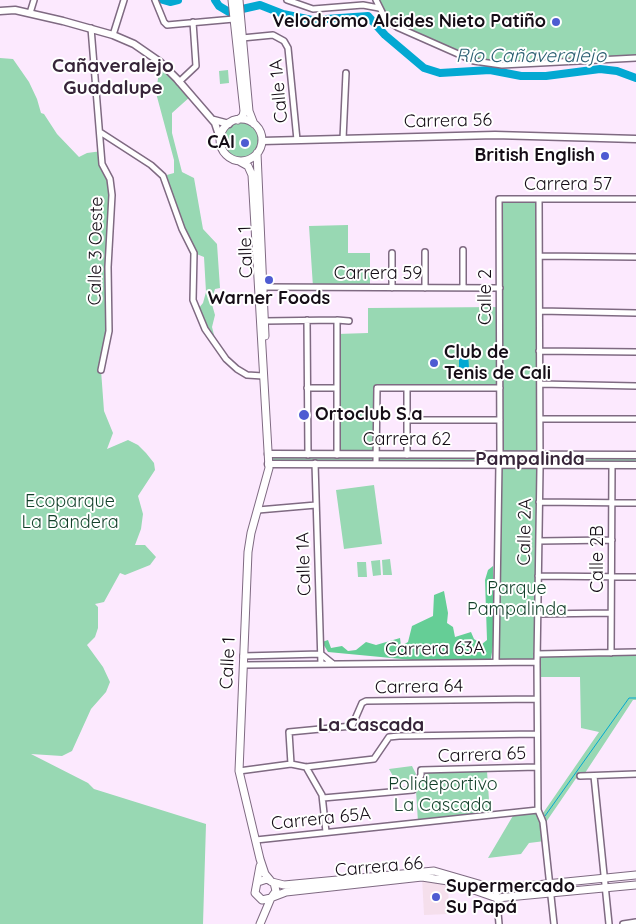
<!DOCTYPE html>
<meta charset="utf-8">
<style>
body{margin:0}
canvas{display:block;background:#fce9fe}
</style>
<canvas width="636" height="924"></canvas>
<script>
const ctx = document.querySelector('canvas').getContext('2d');
ctx.lineJoin = 'round';
function fill(path, color) {
  ctx.fillStyle = color;
  ctx.fill(path, 'evenodd');
}
function poly(rows) {
  const path = new Path2D();
  for (const r of rows) {
    if (r.length === 3) {
      path.moveTo(r[0] + r[2], r[1]);
      path.arc(r[0], r[1], r[2], 0, 2 * Math.PI);
      continue;
    }
    path.moveTo(r[0], r[1]);
    for (let i = 2; i < r.length; i += 2) path.lineTo(r[i], r[i + 1]);
  }
  return path;
}
function stroke(path, color, width, dash) {
  ctx.strokeStyle = color;
  ctx.lineWidth = width;
  ctx.lineCap = dash ? 'butt' : 'round';
  ctx.setLineDash(dash || []);
  ctx.stroke(path);
}
function label(font, color, halo, rows, align = 'center') {
  ctx.font = font + ' Quicksand,sans-serif';
  ctx.lineWidth = 4;
  ctx.setLineDash([]);
  ctx.textBaseline = 'middle';
  ctx.strokeStyle = halo;
  ctx.fillStyle = color;
  for (const [text, x, y, turn = 0] of rows) {
    ctx.save();
    ctx.translate(x, y);
    ctx.rotate((+turn || 0) * Math.PI / 180);
    ctx.textAlign = isNaN(turn) ? turn : align;
    if (halo) ctx.strokeText(text, 0, 0);
    ctx.fillText(text, 0, 0);
    ctx.restore();
  }
}
fill(poly([
 [422,877,448,881,449,914,424,915]
]), '#f5dfec');
fill(poly([
 [376,0,636,0,636,58,502,65,474,61,386,20],
 [0,58,13,59,29,82,37,99,41,113,44,114,57,134,79,157,87,153,102,151,102,164,110,179,109,331,101,370,104,411,113,433,107,449,128,440,138,445,146,453,154,463,155,470,138,496,143,514,141,529,135,545,145,545,156,557,150,565,125,575,120,573,104,602,95,604,98,607,98,628,95,637,87,645,103,667,110,682,106,692,91,709,72,751,62,756,31,754,88,783,94,789,206,824,203,924,0,924],
 [164,66,191,96,172,113,172,133,182,172,194,178,203,229,217,244,220,288,215,289,211,301,215,315,212,327,217,347,198,309,203,303,206,292,204,257,194,253,163,176,174,173,174,160,156,93,159,71],
 [228,70,229,83,220,84,219,71],
 [241,140,20],
 [499,199,539,199,540,455,636,455,636,465,541,464,537,654,636,652,636,700,633,700,585,773,579,774,544,825,545,841,529,843,521,854,488,858,514,814,538,810,541,816,599,732,581,728,580,677,537,677,537,662,496,662,499,463,272,464,272,454,337,455,337,334,368,333,368,308,500,307],
 [377,388,500,388,500,455,376,455],
 [348,225,348,253,370,253,370,287,313,287,309,226],
 [374,485,382,544,344,549,336,490],
 [390,559,392,575,383,575,382,560],
 [380,560,381,575,373,576,371,561],
 [357,562,366,562,367,577,358,577],
 [412,766,416,774,411,782,397,783,389,769],
 [487,771,490,815,418,822,416,791,425,773]
]), '#98d8b3');
fill(poly([
 [493,566,494,638,491,659,423,661,328,652,322,642,328,640,331,648,342,646,348,651,356,650,366,642,376,645,400,638,401,646,408,642,412,626,433,616,434,595,444,591,448,613,447,623,453,627,455,637,471,632,474,639,482,644,487,640,485,580,488,570]
]), '#65ce96');
fill(poly([
 [459,353,468,353,469,368,459,369]
]), '#03a8d2');
stroke(poly([
 [545,816,629,698,636,698]
]), '#03a8d2', 1);
stroke(poly([
 [163,0,170,2,178,0],
 [215,0,219,6,229,12,260,5,283,14,312,20,368,16,385,35,424,68,440,73,490,70,521,76,546,76,600,69,617,71,636,78]
]), '#03a8d2', 8);
const minor = poly([
 [155,0,164,22,167,25,234,19],
 [287,0,313,9,363,5,379,8],
 [376,0,386,20,397,27,474,61,502,65,636,58],
 [30,13,34,0],
 [91,28,102,164,110,179,112,195,108,267,109,331,101,370],
 [113,35,124,0],
 [242,38,273,35,284,41,288,48,297,140],
 [179,82,196,66,193,22],
 [100,132,151,165,163,176,182,229,194,253,193,300,205,329,226,359,237,369,247,375,263,376],
 [343,139,346,73],
 [539,199,540,468,537,662,538,810,543,822,554,924],
 [425,252,425,288],
 [540,256,636,257],
 [260,287,500,288],
 [392,288,392,253],
 [463,288,463,250],
 [540,311,636,313],
 [307,320,308,455],
 [337,320,349,321],
 [265,321,337,320,337,455],
 [539,351,636,352],
 [540,384,636,386],
 [307,388,337,388],
 [407,388,407,455],
 [540,419,636,419],
 [407,420,500,420],
 [500,455,499,199,636,199],
 [315,463,321,664],
 [376,463,377,388,500,388],
 [539,502,636,503],
 [258,510,316,505],
 [539,541,612,540],
 [538,576,636,577],
 [538,614,611,613],
 [611,653,612,465],
 [537,654,636,652],
 [243,656,321,654,332,663],
 [496,662,499,463],
 [243,665,537,662],
 [291,764,289,732,352,726,362,703,366,701,537,699],
 [306,767,322,795,326,832],
 [239,771,291,764,306,767,374,759,389,737,399,736,537,734],
 [580,776,636,774],
 [594,776,609,924],
 [323,798,413,790,421,775,421,770,537,767],
 [256,840,538,810],
 [496,889,499,924],
 [623,924,636,922]
]);
const tertiary = poly([
 [0,11,15,10,63,21,113,35,134,44,160,62,177,79,215,123,220,138],
 [214,120,229,124],
 [262,141,495,135,636,139],
 [268,454,636,455],
 [268,464,636,465]
]);
const secondary = poly([
 [232,0,244,111,243,116,238,120],
 [239,0,249,111,254,124],
 [241,140,21],
 [257,153,265,336],
 [239,161,248,166,252,175,269,468,251,533,248,552,239,771,260,859,265,874,270,880],
 [258,882,267,879,274,883,276,891,271,898,262,900,255,893,260,866],
 [272,882,284,885,434,871,496,889,636,875],
 [273,897,286,892,422,877,448,881,497,898,636,885],
 [260,924,271,898]
]);
stroke(minor, '#7f6a82', 8);
stroke(tertiary, '#7f6a82', 9);
stroke(secondary, '#7f6a82', 9);
stroke(minor, '#fff', 5);
stroke(tertiary, '#fff', 6);
stroke(secondary, '#fff', 7);
for (const [x, y, r, color] of [
 [556,22,5,"#4e5cd2"],
 [245,143,5,"#4e5cd2"],
 [605,156,5,"#4e5cd2"],
 [269,280,5,"#4e5cd2"],
 [434,363,5,"#4e5cd2"],
 [304,415,6,"#4e5cd2"],
 [436,897,5,"#4e5cd2"]
]) {
  const dot = new Path2D();
  dot.arc(x, y, r, 0, 2 * Math.PI);
  ctx.fillStyle = color;
  ctx.fill(dot);
  stroke(dot, '#fff', 2);
}
label('bold 18px', '#150d16', '#fff', [
 ["Velodromo Alcides Nieto Patiño",546,22],
 ["CAI",235,143],
 ["British English",595,156],
 ["Warner Foods",269,299,"center"],
 ["Club de",444,353,"left"],
 ["Tenis de Cali",444,374,"left"],
 ["Ortoclub S.a",315,415,"left"],
 ["Supermercado",446,887,"left"],
 ["Su Papá",446,908,"left"]
], 'right');
label('18px', '#150d16', '#fff', [
 ["Calle 1A",279,91,-95],
 ["Carrera 56",448,121,-1],
 ["Carrera 57",568,185],
 ["Calle 3 Oeste",96,251,-89],
 ["Calle 1",246,252,-92],
 ["Carrera 59",378,274],
 ["Calle 2",486,297,-90],
 ["Carrera 62",407,440],
 ["Calle 2A",525,532,-89],
 ["Calle 2B",598,559,-90],
 ["Calle 1A",304,564,-92],
 ["Carrera 63A",435,649,-1],
 ["Calle 1",228,663,-87],
 ["Carrera 64",419,687,-1],
 ["Carrera 65",482,755,-2],
 ["Carrera 65A",321,819,-6],
 ["Carrera 66",379,867,-5]
]);
label('18px', '#123f29', '#fff', [
 ["Ecoparque",70,502],
 ["La Bandera",70,523],
 ["Parque",517,589],
 ["Pampalinda",517,610],
 ["Polideportivo",443,785],
 ["La Cascada",443,806]
]);
label('italic 19px', '#2b5f72', '#fff', [
 ["Río Cañaveralejo",531,56]
]);
label('bold 19px', '#372539', '#fff', [
 ["Cañaveralejo",113,66],
 ["Guadalupe",113,88],
 ["Pampalinda",530,459],
 ["La Cascada",371,725]
]);
</script>
